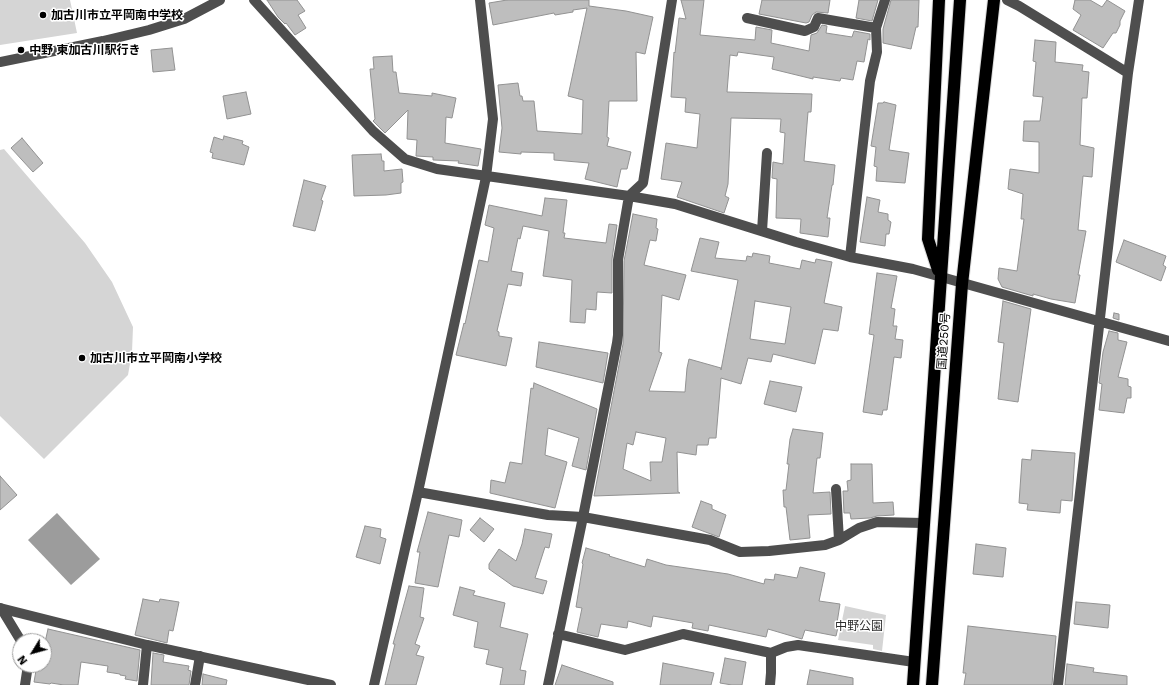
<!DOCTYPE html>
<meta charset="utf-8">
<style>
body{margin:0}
#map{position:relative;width:1169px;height:685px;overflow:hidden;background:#fff;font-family:"Work Sans",sans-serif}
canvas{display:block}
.north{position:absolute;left:12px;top:633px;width:40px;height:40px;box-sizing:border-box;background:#fff;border:1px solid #999;border-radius:50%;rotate:233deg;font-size:11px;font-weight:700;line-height:16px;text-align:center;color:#000}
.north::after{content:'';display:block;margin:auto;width:14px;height:18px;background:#000;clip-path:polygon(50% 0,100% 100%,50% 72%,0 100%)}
</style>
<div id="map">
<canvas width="1169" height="685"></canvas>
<div class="north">N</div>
</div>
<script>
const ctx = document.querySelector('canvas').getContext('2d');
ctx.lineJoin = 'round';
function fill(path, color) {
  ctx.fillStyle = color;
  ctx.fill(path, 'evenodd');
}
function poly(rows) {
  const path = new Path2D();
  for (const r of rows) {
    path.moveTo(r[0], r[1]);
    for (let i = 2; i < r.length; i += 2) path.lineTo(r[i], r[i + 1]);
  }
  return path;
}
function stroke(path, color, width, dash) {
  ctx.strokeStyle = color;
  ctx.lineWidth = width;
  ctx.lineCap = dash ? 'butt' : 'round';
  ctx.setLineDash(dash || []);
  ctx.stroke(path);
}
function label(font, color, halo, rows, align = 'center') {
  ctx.font = font + ' "Work Sans","Noto Sans JP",sans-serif';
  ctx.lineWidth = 3;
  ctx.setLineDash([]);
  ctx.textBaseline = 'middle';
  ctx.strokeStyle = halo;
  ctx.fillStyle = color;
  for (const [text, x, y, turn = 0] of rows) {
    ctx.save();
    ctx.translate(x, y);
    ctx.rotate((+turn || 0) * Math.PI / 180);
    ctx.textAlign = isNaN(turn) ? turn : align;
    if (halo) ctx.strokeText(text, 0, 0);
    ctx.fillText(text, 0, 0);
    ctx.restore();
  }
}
fill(poly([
 [0,0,70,0,77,33,0,45],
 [4,149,85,243,112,282,133,327,132,352,128,375,44,459,0,416,0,150],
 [845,606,886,615,882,651,873,649,873,645,838,640]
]), '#d5d5d5');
fill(poly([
 [57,513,100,559,71,585,28,540]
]), '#9c9c9c');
const building = poly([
 [267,0,297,0,305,11,298,15,306,28,295,35,286,23,285,24,278,17,267,0],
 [507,0,589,0,589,6,626,11,653,17,645,54,636,52,637,101,609,101,607,137,609,138,607,146,631,152,627,169,621,169,617,187,585,179,589,163,554,160,554,153,521,152,521,154,499,152,502,128,498,85,518,83,520,96,522,96,523,101,534,101,537,131,582,134,583,100,568,96,587,8,573,10,573,12,555,15,554,13,493,25,489,3,507,0],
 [681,0,704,0,700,35,755,40,756,27,772,30,771,43,809,51,811,35,817,33,822,25,827,26,826,33,852,37,854,31,870,34,870,40,868,39,864,62,857,61,853,80,841,78,840,81,813,77,813,79,772,69,774,57,738,52,737,56,730,55,727,92,812,94,811,112,808,112,804,161,835,165,833,185,832,185,827,218,830,218,828,237,800,233,801,219,776,218,777,179,772,178,773,162,783,164,785,133,780,132,781,119,731,118,728,184,725,196,729,198,724,213,677,197,682,182,661,179,666,143,697,148,700,114,685,112,686,98,671,97,674,52,675,53,679,18,686,19,681,0],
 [762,0,830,0,828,13,816,12,812,15,809,22,806,23,759,14,762,0],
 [859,0,878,0,872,21,856,18,859,0],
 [891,0,919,0,918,27,916,27,911,49,883,43,883,29,891,0],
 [1075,0,1090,0,1102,7,1107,0,1125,11,1120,21,1120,25,1116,33,1113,33,1103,48,1073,30,1081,15,1073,9,1075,0],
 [1035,40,1056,42,1055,62,1083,65,1082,71,1089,72,1087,98,1082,98,1080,145,1094,148,1092,177,1083,176,1078,230,1086,231,1078,275,1080,275,1075,303,1051,299,1033,294,1033,296,1002,287,998,279,999,268,1017,271,1024,219,1021,219,1023,194,1008,189,1010,169,1039,173,1039,142,1023,141,1024,121,1040,121,1043,97,1033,96,1036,62,1033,61,1035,40],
 [172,48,175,70,153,72,151,50,172,48],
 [392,56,393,72,396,72,399,93,432,96,432,93,456,98,452,118,446,117,445,143,481,149,478,166,458,163,459,161,433,160,433,157,416,156,417,140,407,139,408,110,385,133,373,121,375,119,370,69,374,69,373,57,392,56],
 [246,92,251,114,227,119,223,96,246,92],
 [884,102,896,105,889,150,909,153,905,183,876,181,877,167,874,166,876,147,871,146,878,103,883,103,884,102],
 [224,136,243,141,242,144,249,147,244,165,212,158,213,153,210,152,214,137,223,140,224,136],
 [22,138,43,163,33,172,11,148,22,138],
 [381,154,382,161,384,161,384,171,402,169,403,182,401,183,401,193,386,195,354,196,352,155,381,154],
 [304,180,326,186,321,200,323,201,315,231,293,226,304,180],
 [867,197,880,200,878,212,888,214,888,220,891,222,889,234,886,234,885,246,860,242,867,197],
 [545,198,567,200,563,233,565,233,564,238,606,243,609,224,617,225,612,259,612,293,597,292,596,310,586,309,585,323,570,322,572,280,543,276,549,231,523,226,520,239,518,238,511,271,523,273,521,286,508,284,497,331,499,332,499,336,512,338,506,366,456,355,464,323,465,324,479,260,488,262,494,228,485,225,489,205,542,216,545,198],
 [633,214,657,219,656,228,658,229,656,241,650,240,644,265,686,275,679,300,662,295,659,352,662,353,649,391,685,392,687,368,689,359,721,368,721,370,738,280,691,271,700,238,719,242,715,258,746,261,747,256,752,257,753,253,770,256,769,263,800,269,802,260,815,263,816,259,832,262,824,303,842,307,838,331,823,329,815,364,773,354,771,362,748,358,741,384,721,378,716,438,709,438,708,445,697,445,696,455,677,452,678,492,680,493,594,496,623,344,624,261,633,214],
 [755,301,791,307,785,344,750,339,755,301],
 [636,432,666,438,662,462,650,462,651,481,623,469,627,443,633,445,636,432],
 [1124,240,1166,256,1163,265,1166,267,1161,281,1116,262,1124,240],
 [877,273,897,276,891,308,895,309,893,326,897,326,895,339,903,340,901,358,894,357,887,410,883,410,882,415,863,412,874,335,869,334,877,273],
 [1003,301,1031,309,1018,402,998,399,1004,343,998,342,1003,301],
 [1114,313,1119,314,1119,320,1113,318,1114,313],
 [1109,331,1118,333,1118,340,1127,342,1118,377,1128,379,1128,386,1131,387,1131,398,1127,398,1124,413,1099,410,1102,384,1099,383,1103,352,1109,331],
 [539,342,608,353,603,383,536,367,539,342],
 [770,381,802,387,796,412,764,404,770,381],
 [534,383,597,409,586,470,572,466,579,438,548,428,545,455,567,462,555,508,490,493,491,480,505,483,510,462,522,464,531,388,533,389,534,383],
 [793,429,823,433,820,458,817,458,813,493,830,492,831,514,808,515,810,538,790,540,786,507,784,507,783,490,786,490,789,464,787,464,790,439,793,429],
 [1032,450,1075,453,1072,501,1061,500,1060,513,1027,510,1028,504,1019,503,1022,459,1031,460,1032,450],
 [851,464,872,464,873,503,893,502,894,515,877,516,870,518,851,519,850,513,844,513,843,491,848,491,847,481,851,480,851,464],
 [0,476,17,495,0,510,0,476],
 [701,501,712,505,712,509,726,515,719,537,692,527,701,501],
 [428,512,462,520,459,537,449,535,438,587,415,583,420,552,417,552,428,512],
 [480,518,494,529,484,542,470,530,480,518],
 [365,526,381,529,380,537,386,539,380,564,356,557,365,526],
 [525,529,552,534,549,548,545,547,535,578,547,581,543,594,513,586,489,569,489,564,499,549,516,561,522,544,525,529],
 [976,544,1006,548,1003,577,973,574,976,544],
 [586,548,610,555,609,556,645,567,647,559,666,565,728,574,764,584,765,579,774,580,775,574,797,578,800,567,825,573,819,601,840,604,837,623,839,623,836,636,805,630,802,639,768,629,766,637,709,625,708,631,692,628,693,623,653,616,651,627,628,621,627,628,601,624,598,637,577,632,582,608,576,607,583,564,582,563,586,548],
 [409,586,424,588,420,617,424,618,415,644,420,646,416,655,424,657,416,685,385,685,395,644,393,644,409,586],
 [460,587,475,591,473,595,505,603,500,627,528,634,520,670,526,671,524,685,500,685,503,668,486,664,489,650,474,647,478,622,453,615,460,587],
 [143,599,159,602,160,599,179,602,173,631,169,630,167,643,135,635,143,599],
 [1076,602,1110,605,1108,628,1074,624,1076,602],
 [968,626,1056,636,1052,685,964,685,966,673,963,673,968,626],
 [48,629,140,650,137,681,125,679,126,676,120,675,120,674,107,672,108,666,81,662,78,685,64,685,51,683,50,684,34,682,37,665,44,665,44,647,48,629],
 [153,653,164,655,163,662,189,666,188,670,191,671,189,685,151,685,153,653],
 [725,658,746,662,742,685,732,685,720,683,725,658],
 [663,663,714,673,711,685,660,685,663,663],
 [1067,664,1094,668,1093,672,1127,676,1127,685,1065,685,1067,664],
 [562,665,613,682,613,685,555,685,562,665],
 [810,670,853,678,853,685,807,685,810,670],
 [203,674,227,680,226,685,202,685,203,674]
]);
fill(building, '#bebebe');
stroke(building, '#929292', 1);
const highway = poly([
 [938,270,928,239,939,0],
 [913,685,960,0],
 [932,685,962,284,994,0]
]);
stroke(highway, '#dbdbdb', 14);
stroke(poly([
 [254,0,373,131,405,159,437,169,629,196,675,204,796,242,850,257,913,269,1169,341],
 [1007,0,1019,6,1128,73],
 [747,18,805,31,814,27,818,18,876,28],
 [0,62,103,41,149,30,184,19,220,0],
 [762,231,767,153],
 [850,257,870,81,877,52,876,28,885,0],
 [836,489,839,540],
 [418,492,548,515,583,517,710,540,740,552,769,551,825,545,839,540,859,528,877,522,924,523],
 [0,608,147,645,331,685],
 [1,608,21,641],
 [558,634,625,650,683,634,771,653,786,647,798,645,914,662],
 [25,685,28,665],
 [143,685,147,645],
 [195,685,200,656],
 [374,685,418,492,486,177,493,119,480,0],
 [548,685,583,517,617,343,618,335,618,260,629,196,643,183,672,0],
 [770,685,771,673,771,653],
 [1058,685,1128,73,1139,0]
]), '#4e4e4e', 10);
stroke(highway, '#000', 12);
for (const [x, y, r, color] of [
 [43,15,4,"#000"],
 [21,50,4,"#000"],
 [82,358,4,"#000"]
]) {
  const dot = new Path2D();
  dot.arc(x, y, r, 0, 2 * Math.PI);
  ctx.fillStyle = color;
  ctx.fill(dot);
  stroke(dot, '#fff', 1.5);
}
label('bold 12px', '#000', '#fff', [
 ["加古川市立平岡南中学校",51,15],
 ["中野 東加古川駅行き",29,50],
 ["加古川市立平岡南小学校",90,358]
], 'left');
label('12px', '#000', '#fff', [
 ["国道250号",944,341,-86]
]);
label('12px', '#2c2c2c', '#fff', [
 ["中野公園",859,626]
]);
</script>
